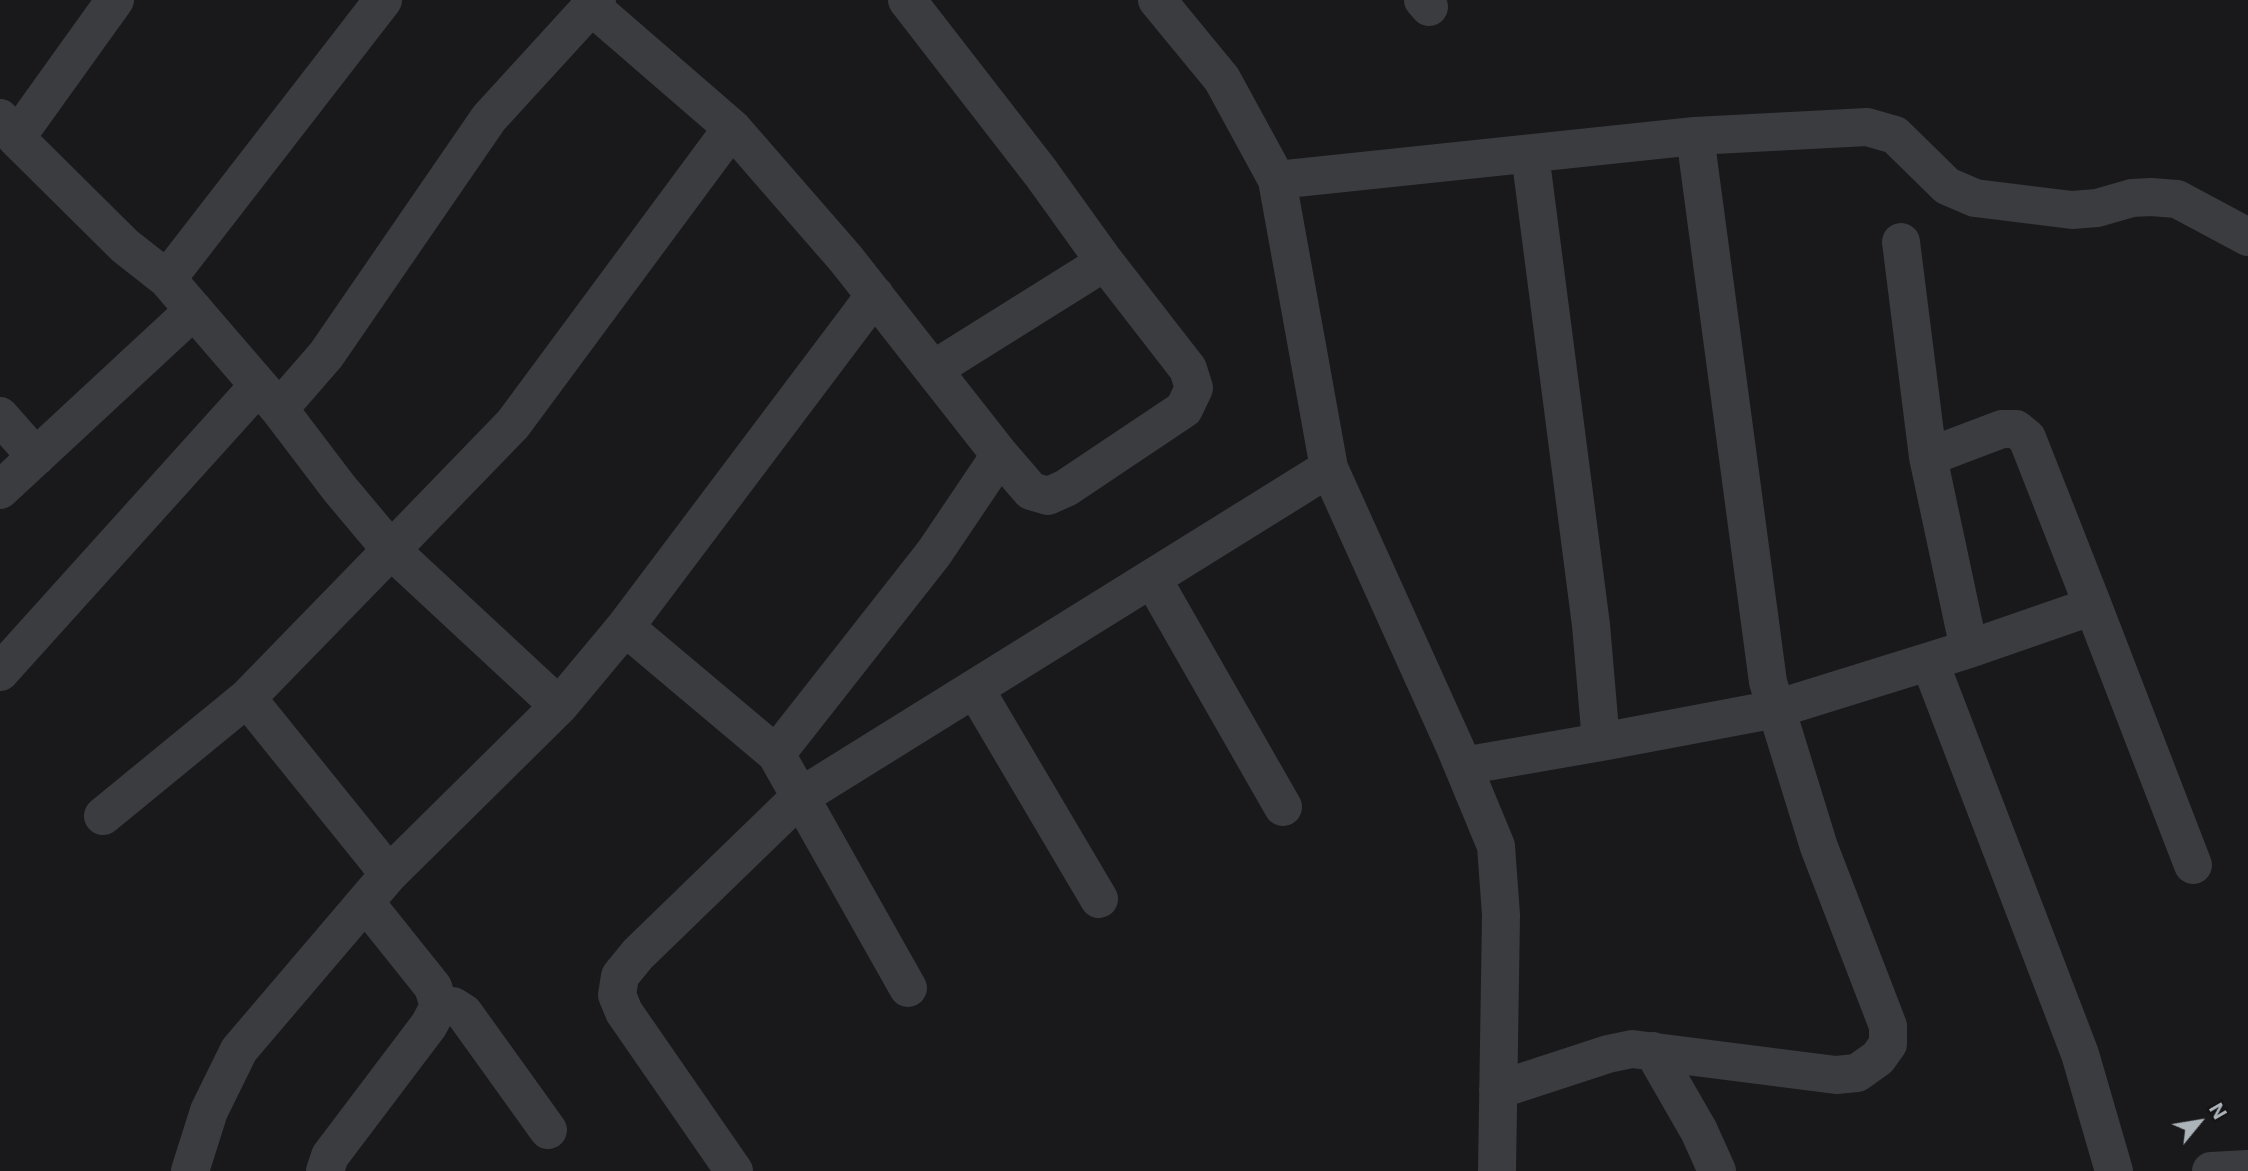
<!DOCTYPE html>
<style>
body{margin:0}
#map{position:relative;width:2248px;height:1171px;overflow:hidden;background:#19191b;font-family:Inter,sans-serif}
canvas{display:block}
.north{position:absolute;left:2164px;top:1087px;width:70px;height:70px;-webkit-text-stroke:5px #141416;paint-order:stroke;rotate:60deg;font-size:19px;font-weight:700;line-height:28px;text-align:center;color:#acb4ba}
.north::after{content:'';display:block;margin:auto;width:24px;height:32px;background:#acb4ba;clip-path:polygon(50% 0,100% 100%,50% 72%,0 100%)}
</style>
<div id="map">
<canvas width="2248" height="1171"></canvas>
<div class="north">N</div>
</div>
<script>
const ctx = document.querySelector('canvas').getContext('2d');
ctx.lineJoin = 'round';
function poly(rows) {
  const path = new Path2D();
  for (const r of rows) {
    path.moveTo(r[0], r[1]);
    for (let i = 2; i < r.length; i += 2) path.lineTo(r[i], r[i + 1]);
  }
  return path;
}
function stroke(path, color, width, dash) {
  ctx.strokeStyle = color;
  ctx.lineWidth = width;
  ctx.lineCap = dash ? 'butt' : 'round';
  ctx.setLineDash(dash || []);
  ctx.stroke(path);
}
stroke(poly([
 [907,0,1041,173,1105,262,934,369],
 [1157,0,1222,79,1277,180,1329,468,1455,747,1496,846,1501,915,1497,1171],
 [1423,0,1429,7],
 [591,6,732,128,846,259,1000,455,934,553,776,754,908,988],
 [0,118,16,138,125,246,167,279,279,409,326,355,489,118,597,0],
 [16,138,115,0],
 [1277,180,1695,136],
 [167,279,383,0],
 [279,409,339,488,391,550,513,424,732,128],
 [0,416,36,457],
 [1000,455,1031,491,1048,496,1066,488,1184,409,1194,388,1188,369,1105,262],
 [1928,457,2002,429,2016,429,2027,438,2093,606,1969,649],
 [0,490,194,310],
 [1152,578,1283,807],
 [2093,606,2193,865],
 [625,627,875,295],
 [1930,663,2080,1054,2114,1171],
 [0,672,258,386],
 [975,689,1099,899],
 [1601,742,1776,709,1969,649,1928,457,1901,242],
 [1463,766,1601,742,1591,625,1530,154],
 [103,816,247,698],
 [389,874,247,698,391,550,559,706,625,627,776,754],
 [439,1006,453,1006,464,1013,548,1130],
 [1653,1051,1699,1131,1717,1171],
 [1498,1090,1608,1054,1632,1049,1836,1075,1857,1073,1878,1058,1888,1044,1888,1026,1819,847,1768,682,1695,136,1867,127,1895,135,1947,186,1975,198,2072,210,2097,208,2132,198,2151,197,2177,199,2248,237],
 [190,1171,209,1111,239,1050,389,874,559,706],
 [325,1171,330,1156,429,1025,439,1006,433,987,365,902],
 [734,1171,624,1012,617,995,620,976,638,954,800,797,1329,468],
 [2211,1171,2248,1169]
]), '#3a3c40', 38);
</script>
